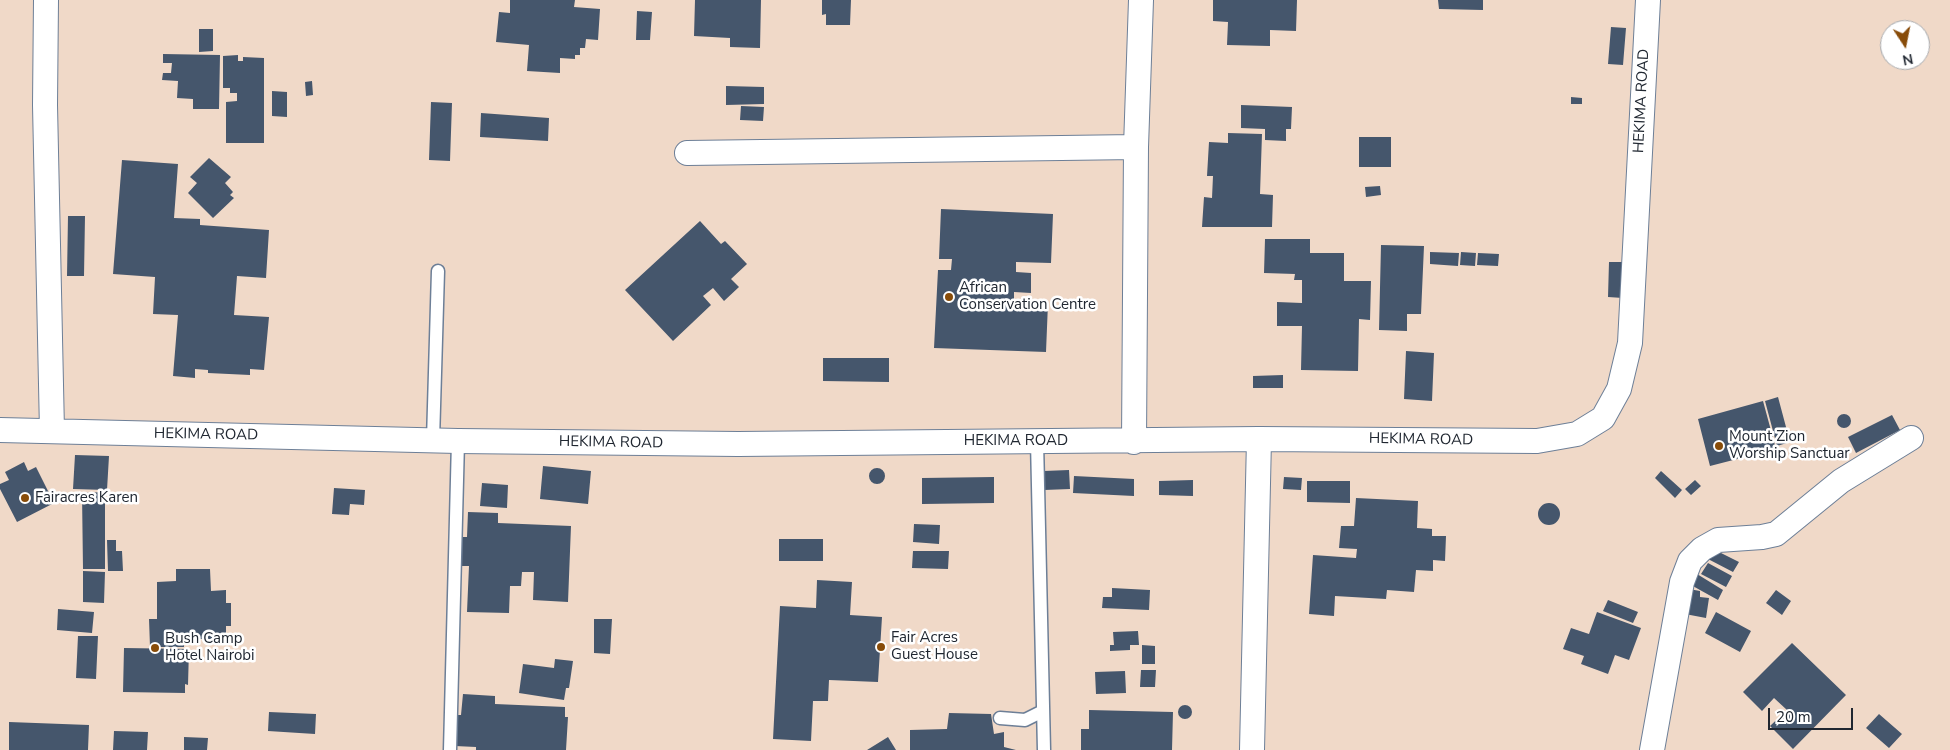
<!DOCTYPE html>
<style>
body{margin:0}
#map{position:relative;width:1950px;height:750px;overflow:hidden;background:#eaf3fd;font-family:"Nunito Sans",sans-serif}
canvas{display:block}
.north{position:absolute;left:1880px;top:20px;width:50px;height:50px;box-sizing:border-box;background:#fff;border:1px solid #a6a9ad;border-radius:50%;rotate:169deg;font-size:14px;font-weight:700;line-height:20px;text-align:center;color:#202731}
.north::after{content:'';display:block;margin:auto;width:18px;height:22px;background:#884c09;clip-path:polygon(50% 0,100% 100%,50% 72%,0 100%)}
.scale{position:absolute;left:1768px;top:708px;width:85px;height:22px;box-sizing:border-box;border:2px solid #202731;border-top:0;padding-left:6px;font-size:15px;line-height:18px;white-space:nowrap;color:#202731;-webkit-text-stroke:4px #fff;paint-order:stroke}
</style>
<div id="map">
<canvas width="1950" height="750"></canvas>
<div class="north">N</div>
<div class="scale">20 m</div>
</div>
<script>
const ctx = document.querySelector('canvas').getContext('2d');
ctx.lineJoin = 'round';
function fill(path, color) {
  ctx.fillStyle = color;
  ctx.fill(path, 'evenodd');
}
function poly(rows) {
  const path = new Path2D();
  for (const r of rows) {
    if (r.length === 3) {
      path.moveTo(r[0] + r[2], r[1]);
      path.arc(r[0], r[1], r[2], 0, 2 * Math.PI);
      continue;
    }
    path.moveTo(r[0], r[1]);
    for (let i = 2; i < r.length; i += 2) path.lineTo(r[i], r[i + 1]);
  }
  return path;
}
function stroke(path, color, width, dash) {
  ctx.strokeStyle = color;
  ctx.lineWidth = width;
  ctx.lineCap = dash ? 'butt' : 'round';
  ctx.setLineDash(dash || []);
  ctx.stroke(path);
}
function label(font, color, halo, rows, align = 'center') {
  ctx.font = font + ' "Nunito Sans",sans-serif';
  ctx.lineWidth = 5;
  ctx.setLineDash([]);
  ctx.textBaseline = 'middle';
  ctx.strokeStyle = halo;
  ctx.fillStyle = color;
  for (const [text, x, y, turn = 0] of rows) {
    ctx.save();
    ctx.translate(x, y);
    ctx.rotate((+turn || 0) * Math.PI / 180);
    ctx.textAlign = isNaN(turn) ? turn : align;
    if (halo) ctx.strokeText(text, 0, 0);
    ctx.fillText(text, 0, 0);
    ctx.restore();
  }
}
fill(poly([
 [0,0,1950,0,1950,750,0,750],
 [1890,30,1920,30,1920,60,1890,60]
]), '#f0d9c8');
fill(poly([
 [510,0,575,0,574,7,600,9,598,40,586,39,585,48,580,48,580,55,575,55,575,59,560,58,560,73,527,71,529,45,496,42,499,12,510,13],
 [695,0,761,0,760,48,730,47,730,38,694,36],
 [822,0,851,0,850,25,826,25,826,14,822,15],
 [1213,0,1297,0,1296,31,1270,30,1270,46,1227,45,1228,22,1213,21],
 [1438,0,1483,0,1483,10,1439,9],
 [637,11,652,12,650,40,636,40],
 [1611,27,1626,28,1623,65,1608,64],
 [199,29,213,29,213,51,199,52],
 [163,54,220,55,219,109,193,109,193,99,177,98,178,81,162,80,163,73,171,73,172,63,163,63],
 [238,55,238,61,243,61,243,57,264,58,264,143,226,143,226,102,237,101,237,93,230,93,230,88,223,88,223,56],
 [312,81,313,95,306,96,305,82],
 [726,86,764,87,764,104,726,105],
 [272,91,287,92,287,117,272,116],
 [1571,97,1582,98,1582,104,1571,104],
 [431,102,452,103,450,161,429,160],
 [1241,105,1292,107,1291,129,1286,129,1286,141,1265,140,1265,129,1241,128],
 [741,106,764,107,763,121,740,120],
 [481,113,549,118,548,141,480,137],
 [1228,133,1262,134,1260,194,1273,195,1272,227,1202,227,1204,197,1212,198,1213,176,1207,176,1209,142,1228,143],
 [1359,137,1391,137,1391,167,1359,167],
 [209,158,231,177,225,183,233,192,230,195,234,198,213,218,188,193,197,183,190,177],
 [122,160,178,164,174,218,200,219,200,225,269,230,266,278,237,276,234,315,269,317,264,370,250,369,250,375,208,373,208,370,195,369,195,378,173,376,178,315,153,314,155,277,113,274],
 [1380,186,1381,195,1366,197,1365,187],
 [941,209,1053,214,1051,263,1016,262,1016,272,1031,273,1031,293,1014,292,1014,302,1048,303,1046,352,934,348,938,270,951,270,952,259,939,259],
 [68,216,85,216,84,276,67,276],
 [700,221,721,244,725,241,747,264,731,279,739,287,724,301,713,288,703,296,711,305,673,341,625,290],
 [1265,239,1310,239,1310,253,1344,253,1344,281,1371,281,1370,320,1359,319,1358,371,1301,370,1302,326,1277,326,1277,302,1302,303,1302,280,1294,280,1295,274,1264,273],
 [1381,245,1424,246,1421,314,1407,314,1407,331,1379,330],
 [1430,252,1459,253,1458,266,1430,264],
 [1461,252,1476,253,1475,266,1460,265],
 [1478,253,1499,254,1498,266,1477,265],
 [1609,262,1624,262,1623,298,1608,297],
 [1406,351,1434,353,1432,401,1404,399],
 [823,358,889,358,889,382,823,381],
 [1283,375,1283,388,1253,388,1253,376],
 [1778,397,1790,442,1777,446,1765,401],
 [1763,401,1776,449,1710,466,1698,419],
 [1844,421,7],
 [1892,415,1900,430,1856,453,1848,437],
 [75,455,109,456,107,490,73,489],
 [24,462,28,471,36,467,54,503,17,522,0,489,0,484,9,480,5,472],
 [543,466,591,471,588,504,540,499],
 [877,476,8],
 [1069,470,1070,489,1044,490,1044,471],
 [1661,471,1682,490,1675,498,1655,478],
 [1074,476,1134,479,1134,496,1073,493],
 [994,477,994,503,922,504,922,478],
 [1284,477,1302,478,1301,490,1283,489],
 [1193,480,1193,496,1159,495,1159,481],
 [1695,480,1701,486,1691,495,1685,489],
 [1307,481,1350,481,1350,503,1307,502],
 [482,483,508,485,507,508,480,506],
 [334,488,365,490,364,505,350,504,349,515,332,514],
 [105,492,105,569,83,569,82,493],
 [1356,498,1418,501,1417,528,1432,529,1432,536,1446,536,1445,561,1433,560,1433,571,1416,570,1414,592,1387,590,1386,599,1335,596,1334,616,1309,614,1313,555,1356,558,1357,549,1339,548,1341,526,1354,526],
 [1549,514,11],
 [468,512,498,513,498,523,571,526,568,602,533,600,534,572,522,572,521,586,510,586,509,613,467,612,469,566,459,566,460,537,467,537],
 [914,524,940,525,939,544,913,542],
 [779,539,823,539,823,561,779,561],
 [107,540,116,540,116,551,122,551,123,571,108,571],
 [1713,549,1739,562,1733,572,1708,559],
 [913,551,949,551,948,569,912,568],
 [1708,563,1732,576,1726,587,1701,574],
 [176,569,210,569,211,591,226,590,226,603,231,603,231,626,226,626,226,639,184,639,184,647,150,647,149,619,157,619,157,582,176,581],
 [83,571,105,572,104,603,83,602],
 [1697,574,1723,590,1718,600,1691,585],
 [817,580,852,582,850,615,882,617,878,682,829,680,828,701,813,701,811,741,773,739,780,606,816,608],
 [1112,588,1150,590,1149,610,1102,608,1103,597,1112,597],
 [1689,589,1700,591,1700,597,1709,598,1706,618,1685,614],
 [1776,590,1791,601,1782,615,1766,603],
 [1608,600,1638,612,1633,623,1603,611],
 [58,609,94,612,92,633,57,630],
 [1597,612,1641,628,1629,660,1615,655,1608,674,1581,664,1584,656,1563,649,1571,628,1589,634],
 [1716,612,1751,631,1740,652,1705,633],
 [594,619,612,619,610,654,594,653],
 [1138,631,1139,645,1130,645,1130,650,1110,651,1110,645,1114,645,1113,632],
 [78,636,98,636,96,679,76,678],
 [1792,643,1846,695,1793,749,1770,726,1787,710,1774,698,1762,711,1743,692],
 [1142,645,1155,646,1155,664,1142,664],
 [124,648,189,649,188,685,185,684,185,693,123,692],
 [555,659,573,661,569,688,566,688,564,700,519,693,523,664,554,668],
 [1141,670,1156,670,1155,687,1140,687],
 [1125,671,1126,693,1096,694,1095,672],
 [463,694,495,696,495,704,565,707,565,717,568,717,566,750,476,750,476,747,455,746,457,715,461,715],
 [1185,712,7],
 [1089,710,1173,712,1172,750,1081,750,1081,729,1089,729],
 [269,712,316,714,315,734,268,731],
 [949,713,991,714,994,734,1004,732,1004,747,1016,750,910,750,910,730,947,729],
 [1879,714,1902,734,1889,748,1866,728],
 [9,722,89,725,88,750,9,750],
 [114,731,148,732,147,750,113,750],
 [184,737,208,738,207,750,184,750],
 [888,737,896,750,867,750]
]), '#45566c');
const lane = poly([
 [433,440,438,271],
 [1037,441,1044,750],
 [1000,718,1025,720,1043,711],
 [450,750,458,441]
]);
const street = poly([
 [46,0,45,105,52,431],
 [687,153,1136,147],
 [0,430,458,441,738,444,1259,439,1537,441,1577,434,1603,418,1619,389,1630,343,1648,0],
 [1134,442,1136,147,1141,0],
 [1252,750,1259,439],
 [1652,750,1682,582,1690,561,1702,549,1718,540,1762,537,1776,534,1841,481,1911,438]
]);
stroke(lane, '#6d7f97', 15);
stroke(street, '#6d7f97', 26);
stroke(lane, '#fff', 12);
stroke(street, '#fff', 24);
for (const [x, y, r, color] of [
 [949,297,5,"#884c09"],
 [1719,446,5,"#884c09"],
 [25,498,5,"#884c09"],
 [881,647,5,"#884c09"],
 [155,648,5,"#884c09"]
]) {
  const dot = new Path2D();
  dot.arc(x, y, r, 0, 2 * Math.PI);
  ctx.fillStyle = color;
  ctx.fill(dot);
  stroke(dot, '#fff', 2);
}
label('15px', '#202731', '#fff', [
 ["HEKIMA ROAD",1642,101,-87],
 ["HEKIMA ROAD",206,435,1],
 ["HEKIMA ROAD",1421,440,1],
 ["HEKIMA ROAD",1016,441],
 ["HEKIMA ROAD",611,443,1]
]);
label('15px', '#202731', '#fff', [
 ["African",959,288],
 ["Conservation Centre",959,305],
 ["Mount Zion",1729,437],
 ["Worship Sanctuar",1729,454],
 ["Fairacres Karen",35,498],
 ["Fair Acres",891,638],
 ["Guest House",891,655],
 ["Bush Camp",165,639],
 ["Hotel Nairobi",165,656]
], 'left');
</script>
